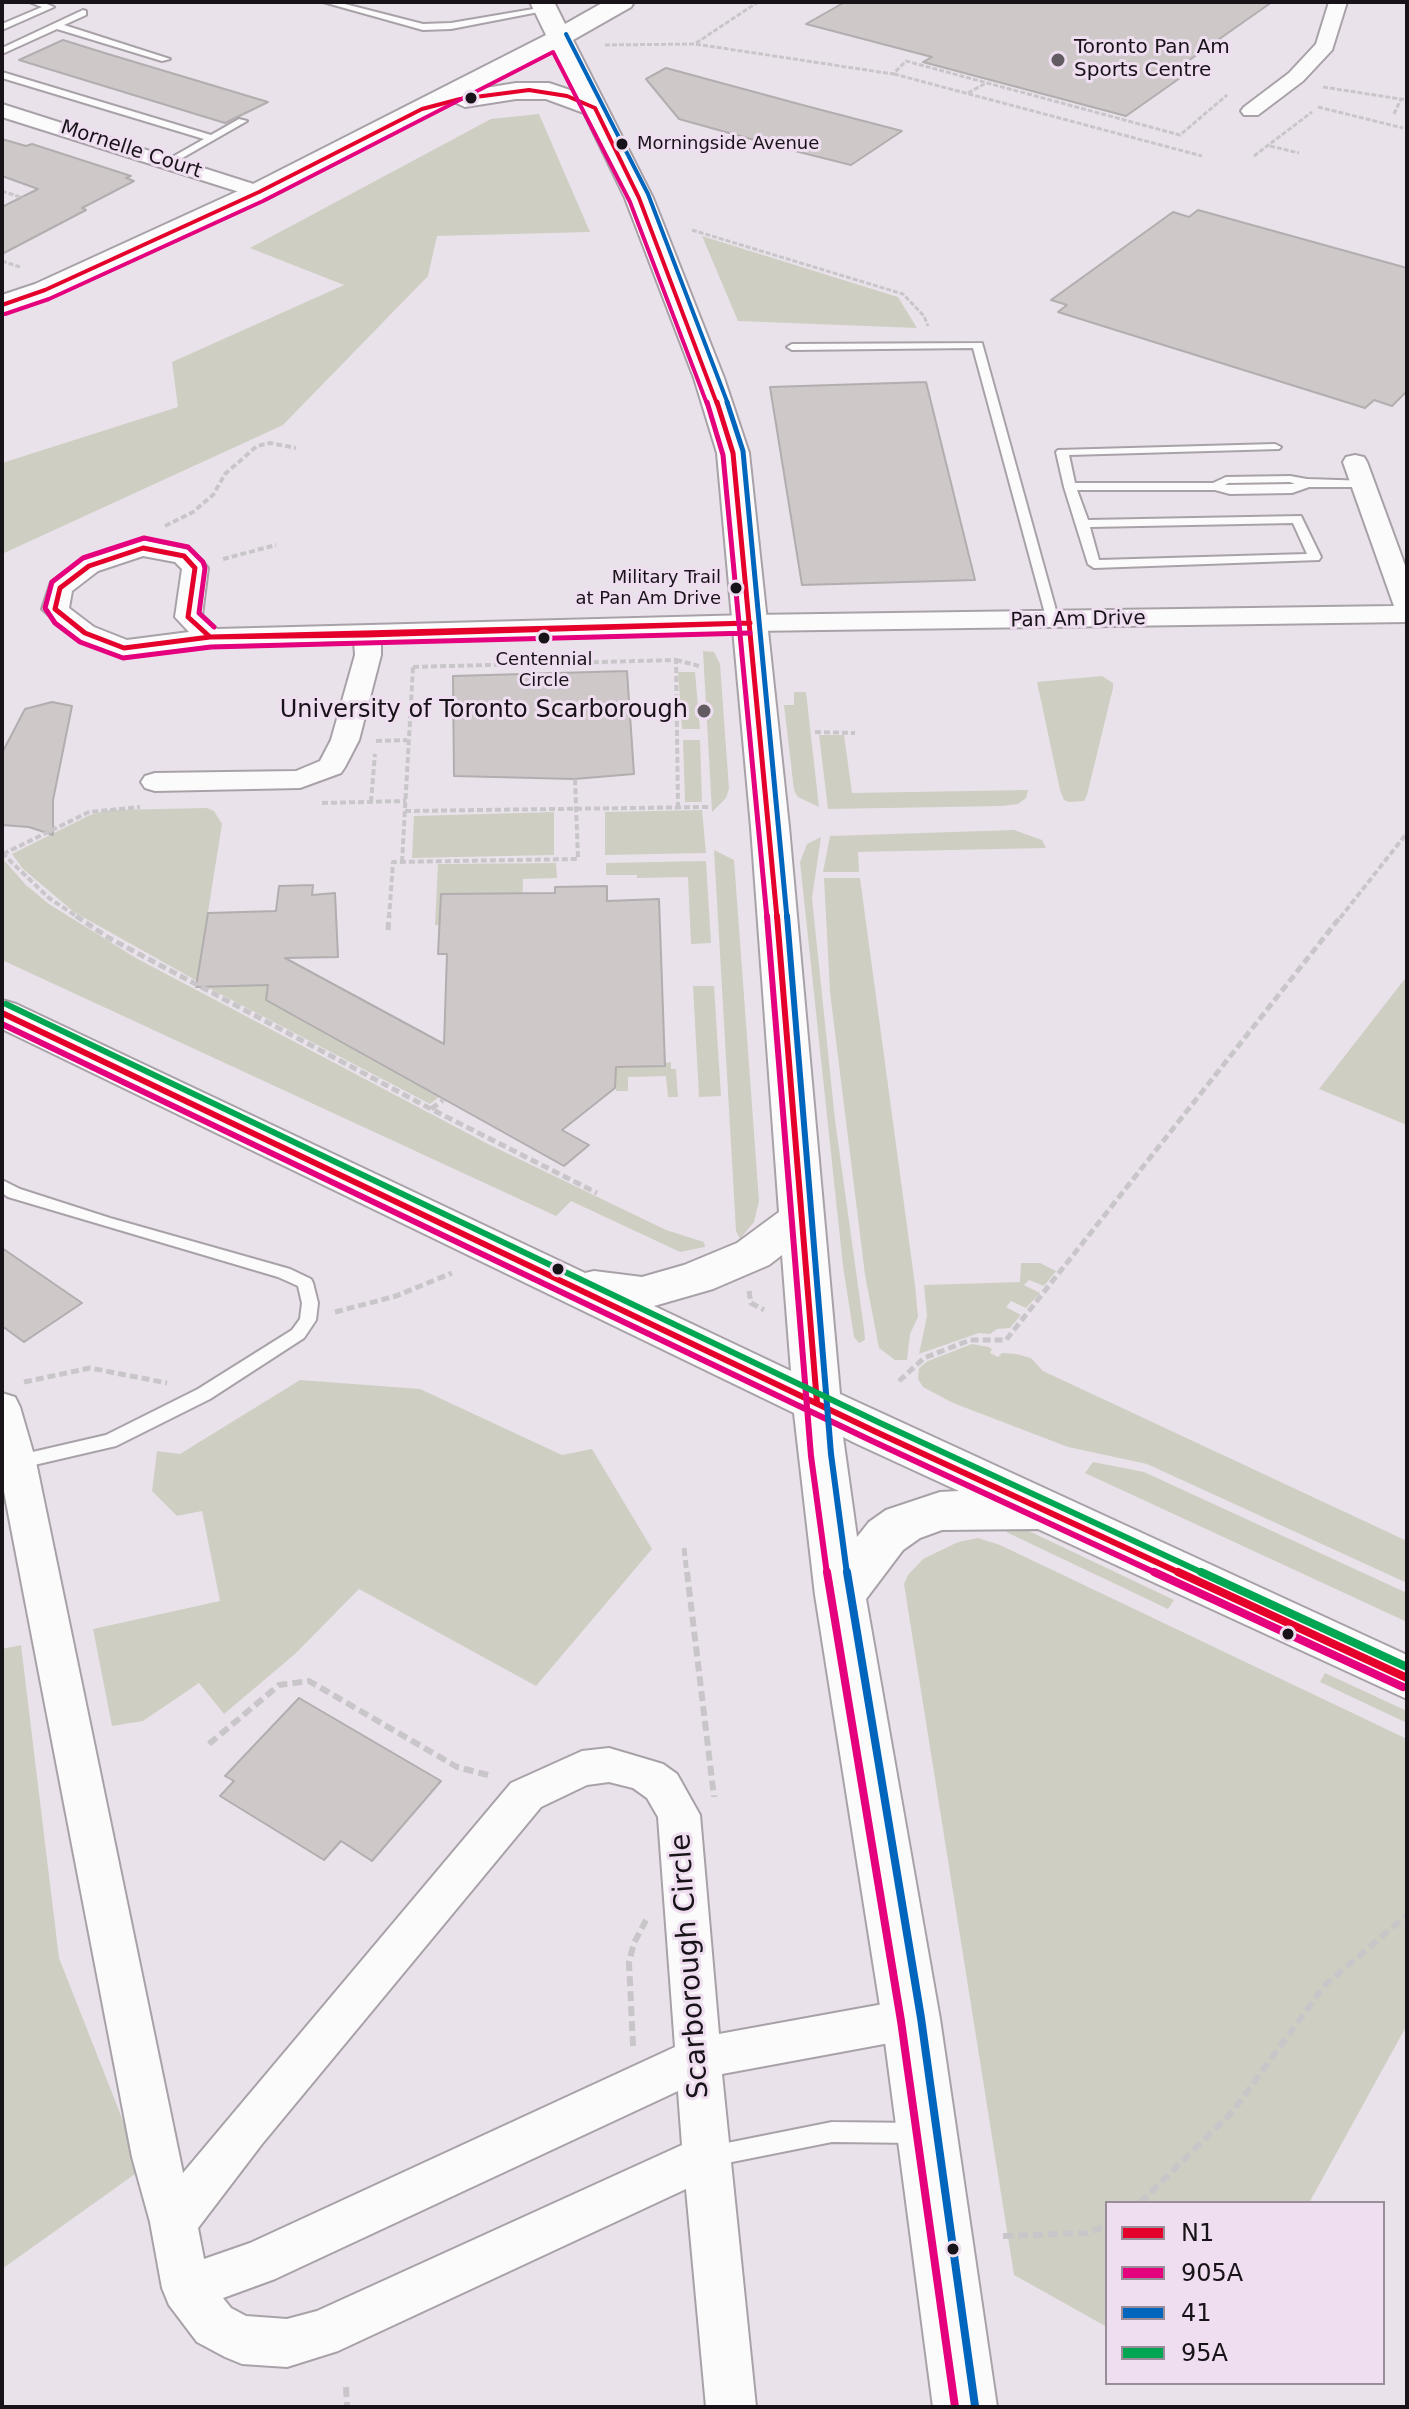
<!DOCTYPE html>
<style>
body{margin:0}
#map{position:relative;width:1409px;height:2409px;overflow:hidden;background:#eae2eb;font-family:"DejaVu Sans",sans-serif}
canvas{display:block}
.frame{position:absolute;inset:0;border:4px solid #181318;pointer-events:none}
.legend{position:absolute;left:1105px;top:2201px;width:280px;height:184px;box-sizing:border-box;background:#eedeef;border:2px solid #988d99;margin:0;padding:10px 14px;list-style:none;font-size:24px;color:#181318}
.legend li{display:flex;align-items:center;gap:16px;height:40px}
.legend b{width:40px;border:2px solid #988d99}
</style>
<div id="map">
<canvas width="1409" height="2409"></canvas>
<div class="frame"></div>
<ul class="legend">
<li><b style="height:10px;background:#e4002b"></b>N1</li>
<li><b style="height:10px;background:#e5007d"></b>905A</li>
<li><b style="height:10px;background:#0065bd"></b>41</li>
<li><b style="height:10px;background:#00a651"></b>95A</li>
</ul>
</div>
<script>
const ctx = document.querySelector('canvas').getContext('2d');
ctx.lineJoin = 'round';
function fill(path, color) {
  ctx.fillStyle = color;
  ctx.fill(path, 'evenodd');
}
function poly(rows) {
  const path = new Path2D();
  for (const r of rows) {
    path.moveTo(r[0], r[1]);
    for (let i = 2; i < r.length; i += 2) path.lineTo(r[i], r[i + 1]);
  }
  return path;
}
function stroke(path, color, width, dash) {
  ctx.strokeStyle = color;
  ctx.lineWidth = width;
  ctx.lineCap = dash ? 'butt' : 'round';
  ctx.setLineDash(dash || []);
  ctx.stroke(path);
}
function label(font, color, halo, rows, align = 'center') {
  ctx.font = font + ' "DejaVu Sans",sans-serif';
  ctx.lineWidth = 6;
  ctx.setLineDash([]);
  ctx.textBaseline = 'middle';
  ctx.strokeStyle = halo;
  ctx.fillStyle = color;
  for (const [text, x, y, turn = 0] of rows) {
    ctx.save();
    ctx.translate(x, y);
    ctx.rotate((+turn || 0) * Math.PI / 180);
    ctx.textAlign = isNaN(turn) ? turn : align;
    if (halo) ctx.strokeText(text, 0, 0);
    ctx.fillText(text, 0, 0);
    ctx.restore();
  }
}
fill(poly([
 [539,114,590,232,437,236,428,276,283,425,2,554,2,463,178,407,172,362,344,285,250,248,491,119],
 [702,236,898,297,917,328,738,321],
 [703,651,714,652,720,664,729,789,726,798,712,812],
 [678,672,695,672,700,729,682,729],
 [1102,676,1113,683,1113,688,1087,795,1084,801,1069,802,1064,800,1060,790,1037,682],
 [794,692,806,692,819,807,798,797,794,790,784,705,794,705],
 [819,735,844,735,852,793,1028,790,1026,798,1018,804,1003,806,828,809],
 [683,740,700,740,702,802,685,802],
 [207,808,214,811,222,824,197,981,74,912,23,869,12,854,90,815,109,810],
 [702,810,706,853,605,855,605,812],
 [554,812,554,855,412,858,414,816],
 [1014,830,1042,840,1046,848,858,852,859,872,823,872,830,836],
 [821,837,812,898,835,1120,864,1329,865,1340,859,1343,854,1337,843,1266,800,862,807,844],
 [714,850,734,860,735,873,759,1201,754,1222,740,1239,736,1231],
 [2,858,26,885,49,904,136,958,488,1144,666,1230,704,1242,705,1247,680,1252,571,1201,556,1216,2,960],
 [706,861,711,943,691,944,688,877,637,878,637,875,606,875,606,863],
 [556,863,557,878,523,879,522,909,514,893,442,894,446,925,435,925,438,864],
 [824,878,860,878,915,1285,918,1317,910,1334,907,1360,895,1360,879,1348,865,1275,830,992],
 [1407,976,1407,1125,1319,1089],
 [268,985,266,1000,439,1097,430,1104,205,986],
 [693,986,714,986,721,1096,699,1097],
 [671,1062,671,1069,676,1069,678,1097,668,1097,666,1076,628,1077,628,1091,616,1091,616,1067,665,1065,665,1063],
 [1021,1263,1040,1263,1056,1271,1044,1286,1029,1280,1024,1285,1040,1293,1026,1308,1011,1301,1006,1307,1021,1315,1010,1328,997,1329,990,1334,979,1333,919,1354,927,1316,924,1285,1020,1282],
 [972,1344,989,1347,992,1349,990,1353,998,1357,1002,1353,1016,1354,1031,1358,1043,1371,1407,1541,1407,1583,1147,1464,1068,1447,953,1403,923,1387,918,1379,919,1368,928,1361],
 [300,1380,420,1389,562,1455,592,1449,652,1549,536,1686,359,1589,295,1654,224,1714,199,1683,143,1721,112,1726,93,1629,220,1601,202,1511,177,1516,152,1491,157,1451,180,1454],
 [1093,1462,1144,1472,1407,1593,1407,1622,1085,1473],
 [1012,1523,1174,1600,1168,1609,1006,1532],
 [978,1538,1000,1545,1407,1739,1407,2025,1309,2203,1107,2203,1107,2327,1014,2275,904,1584,908,1575,923,1559,958,1542],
 [21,1645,59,1958,142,2169,2,2269,2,1649],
 [1325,1673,1407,1711,1407,1723,1320,1682]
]), '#cecfc2');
const building = poly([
 [845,2,1272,2,1178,68,1190,71,1126,116,923,62,932,57,806,24,845,2],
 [63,40,108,54,268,102,225,123,19,60,63,40],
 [666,68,810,107,902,131,851,165,783,148,679,119,646,79,666,68],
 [2,139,26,146,32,144,131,176,126,178,134,181,82,208,86,210,2,254,2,207,38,189,2,176,2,139],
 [1198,210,1407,268,1407,391,1392,406,1374,400,1365,408,1058,312,1067,305,1051,300,1173,212,1189,217,1198,210],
 [926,382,975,580,802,585,770,387,926,382],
 [627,671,634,774,574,779,454,776,453,676,627,671],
 [52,702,72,706,53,800,53,835,29,827,2,825,2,753,25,709,52,702],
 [313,885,312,895,335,893,338,957,285,958,444,1044,447,954,438,954,441,894,555,893,555,887,607,886,607,901,659,899,665,1066,616,1067,615,1088,562,1130,589,1145,564,1166,266,1000,268,985,196,987,208,913,276,911,279,886,313,885],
 [2,1248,82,1303,24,1342,2,1326,2,1248],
 [299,1698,441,1781,372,1861,341,1841,324,1860,220,1796,234,1781,225,1776,299,1698]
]);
fill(building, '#cec8c8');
stroke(building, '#b2adae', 2);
const lane = poly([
 [29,2,42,2,54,7,2,30,2,24,42,7,29,2],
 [323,2,337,2,423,24,451,23,545,7,549,10,451,29,423,30,323,2],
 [83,10,86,11,86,15,64,25,170,59,162,61,57,29,2,54,2,48,83,10],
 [2,72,211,135,239,119,247,121,170,165,167,164,167,160,204,139,2,78,2,72],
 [982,343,1059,621,1057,624,1049,624,1047,621,973,348,792,350,787,347,792,344,982,343],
 [1275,444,1281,447,1279,449,1069,455,1075,483,1213,483,1226,477,1290,476,1307,479,1369,481,1369,485,1365,487,1309,487,1292,493,1230,494,1215,490,1077,490,1088,520,1301,516,1321,557,1319,560,1094,568,1088,564,1064,487,1056,452,1058,450,1275,444],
 [1290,482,1295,484,1225,485,1228,483,1290,482],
 [1293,523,1307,554,1099,560,1090,527,1293,523],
 [2,1180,20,1189,110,1218,290,1269,311,1279,313,1283,318,1303,316,1320,304,1338,210,1399,116,1446,17,1469,11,1467,8,1462,11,1457,106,1435,198,1389,292,1330,300,1319,302,1303,298,1286,278,1277,8,1197,2,1193,2,1180],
 [832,2122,918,2123,926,2126,929,2133,926,2140,918,2143,832,2142,712,2166,704,2163,701,2156,704,2149,712,2146,832,2122]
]);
const street = poly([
 [1329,2,1347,2,1332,50,1303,81,1258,115,1244,115,1241,111,1244,107,1289,73,1316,44,1329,2],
 [2,104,266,188,270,192,266,196,252,196,2,117,2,104],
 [1355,455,1364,457,1367,462,1407,571,1407,622,750,631,381,641,381,655,359,740,345,767,341,773,300,788,155,791,145,788,141,782,145,776,155,773,296,771,320,761,331,740,355,655,354,641,210,645,124,656,76,639,42,609,51,582,80,561,106,550,143,540,193,551,204,563,208,568,202,615,217,629,750,615,1394,606,1343,462,1346,457,1355,455],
 [143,556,175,562,182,569,175,617,189,632,127,640,94,627,69,608,72,591,98,571,143,556],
 [2,1393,15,1397,20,1407,36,1462,183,2173,511,1783,582,1751,609,1748,663,1764,677,1774,700,1815,719,2034,911,1999,927,2005,933,2019,927,2033,911,2039,722,2074,756,2407,706,2407,686,2189,338,2351,287,2367,242,2364,225,2357,197,2342,169,2305,162,2288,150,2222,132,2157,2,1481,2,1393],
 [609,1782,633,1788,647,1798,658,1817,675,2047,250,2243,204,2259,198,2228,262,2144,541,1807,587,1785,609,1782],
 [678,2091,682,2145,317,2311,287,2319,246,2316,231,2308,223,2298,275,2279,678,2091]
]);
const secondary = poly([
 [530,2,554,2,565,24,604,2,634,2,631,7,573,40,653,198,724,378,749,453,789,827,840,1394,1407,1655,1407,1699,1038,1529,942,1530,920,1538,903,1550,866,1599,940,2019,997,2407,933,2407,882,2019,815,1595,794,1413,2,1029,2,1000,16,1004,585,1273,594,1271,642,1277,684,1265,737,1243,779,1212,751,827,717,453,694,378,625,198,584,113,546,99,516,99,465,107,454,102,269,198,55,296,2,314,2,295,35,284,249,186,546,35,530,2],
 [554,51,573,91,549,83,516,83,479,89,554,51],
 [782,1255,791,1371,654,1306,713,1289,769,1265,782,1255],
 [843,1437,857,1444,959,1491,940,1492,886,1510,869,1522,857,1537,843,1437]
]);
stroke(lane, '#a8a2a8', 4);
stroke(street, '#a8a2a8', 4);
stroke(secondary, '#a8a2a8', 4);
stroke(poly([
 [696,43,758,2],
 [605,45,695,44,893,74,906,61,1180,135,1227,95],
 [894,74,1202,156],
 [1323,87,1407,100],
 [968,93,986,83],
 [1318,107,1403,128],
 [1394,114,1401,99],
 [1270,146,1299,153],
 [1254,156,1312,112],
 [2,191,23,198],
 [692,230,903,294,924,316,928,326],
 [2,261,20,267]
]), '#c9c6c9', 3, [5, 2]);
stroke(poly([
 [165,526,193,512,213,495,225,474,257,446,270,443,296,448],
 [223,559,276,545],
 [676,660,699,666],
 [413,667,676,660,678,807],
 [815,732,855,733],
 [376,741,407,740],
 [371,802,375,754],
 [322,803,406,801],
 [405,811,708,807],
 [2,853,49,898,79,918],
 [3,854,89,812,140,807],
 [402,862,413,667],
 [389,918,393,862,578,859,575,779],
 [1340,918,1407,833]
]), '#c9c6c9', 4, [6, 3]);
stroke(poly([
 [76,916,109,938,431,1109,597,1193],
 [388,930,389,916],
 [431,1109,443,1100],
 [749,1291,751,1303,764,1310],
 [335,1312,396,1296,452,1273],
 [899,1381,924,1358,970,1340,1006,1340,1341,916],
 [24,1382,90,1368,167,1383],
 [684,1548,687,1574]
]), '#c9c6c9', 5, [8, 4]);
stroke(poly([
 [687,1572,714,1797],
 [209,1744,279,1685,309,1681,457,1767,492,1776],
 [633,2046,629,1962,634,1943,646,1920],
 [1140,2203,1233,2111,1325,1985,1407,1915],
 [1003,2236,1086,2233,1107,2226],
 [346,2387,347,2407]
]), '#c9c6c9', 6, [10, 5]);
fill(lane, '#fcfbfc');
fill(street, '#fcfbfc');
fill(secondary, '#fcfbfc');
stroke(poly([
 [595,108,639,198,717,404],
 [2,305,45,290,259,192,422,109,460,99,529,90,567,96,595,108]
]), '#e4002b', 4);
stroke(poly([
 [717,402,733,453,777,918],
 [143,548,184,556,195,568,188,617,210,637,124,648,85,633,55,609,60,588,89,566,143,548],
 [750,623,367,635,210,637,750,623]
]), '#e4002b', 5);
stroke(poly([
 [777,916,817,1403],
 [2,1013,874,1431,1182,1574]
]), '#e4002b', 6);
stroke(poly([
 [1178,1572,1407,1678]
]), '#e4002b', 8);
stroke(poly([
 [5,314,49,299,263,201,553,52,630,202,707,404]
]), '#e5007d', 4);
stroke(poly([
 [707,402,723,455,767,918],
 [214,627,199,613,205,568,203,562,188,547,144,538,83,558,52,582,45,608,55,623,80,642,123,658,211,647,750,633]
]), '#e5007d', 5);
stroke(poly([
 [767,916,811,1456,827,1574],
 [2,1024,870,1440,1158,1574]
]), '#e5007d', 6);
stroke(poly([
 [827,1572,901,2021,955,2407],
 [1154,1572,1403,1687]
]), '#e5007d', 8);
stroke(poly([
 [566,34,648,194,728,404]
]), '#0065bd', 4);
stroke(poly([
 [727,402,743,451,787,918]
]), '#0065bd', 5);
stroke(poly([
 [787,916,831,1454,847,1574]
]), '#0065bd', 6);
stroke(poly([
 [847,1572,921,2018,975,2406]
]), '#0065bd', 8);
stroke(poly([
 [6,1004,878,1422,1205,1574]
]), '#00a651', 6);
stroke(poly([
 [1201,1572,1407,1667]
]), '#00a651', 8);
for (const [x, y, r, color] of [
 [1058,60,8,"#625b62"],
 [471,98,7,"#181318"],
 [622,144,7,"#181318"],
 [736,588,7,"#181318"],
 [544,638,7,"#181318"],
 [704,711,8,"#625b62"],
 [558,1269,7,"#181318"],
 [1288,1634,7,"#181318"],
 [953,2249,7,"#181318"]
]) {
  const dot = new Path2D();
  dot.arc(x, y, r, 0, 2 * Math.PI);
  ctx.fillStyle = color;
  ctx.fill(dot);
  stroke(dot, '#eedeef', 3);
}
label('18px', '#181318', '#eedeef', [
 ["Morningside Avenue",637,144],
 ["Military Trail",721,578,"right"],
 ["at Pan Am Drive",721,599,"right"],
 ["Centennial",544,660,"center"],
 ["Circle",544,681,"center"]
], 'left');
label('20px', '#181318', '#eedeef', [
 ["Toronto Pan Am",1074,48],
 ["Sports Centre",1074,71]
], 'left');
label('20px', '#181318', '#eedeef', [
 ["Mornelle Court",131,150,18],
 ["Pan Am Drive",1078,620,-1]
]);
label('24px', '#181318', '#eedeef', [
 ["University of Toronto Scarborough",688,711]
], 'right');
label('28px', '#181318', '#eedeef', [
 ["Scarborough Circle",691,1966,-94]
]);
</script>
